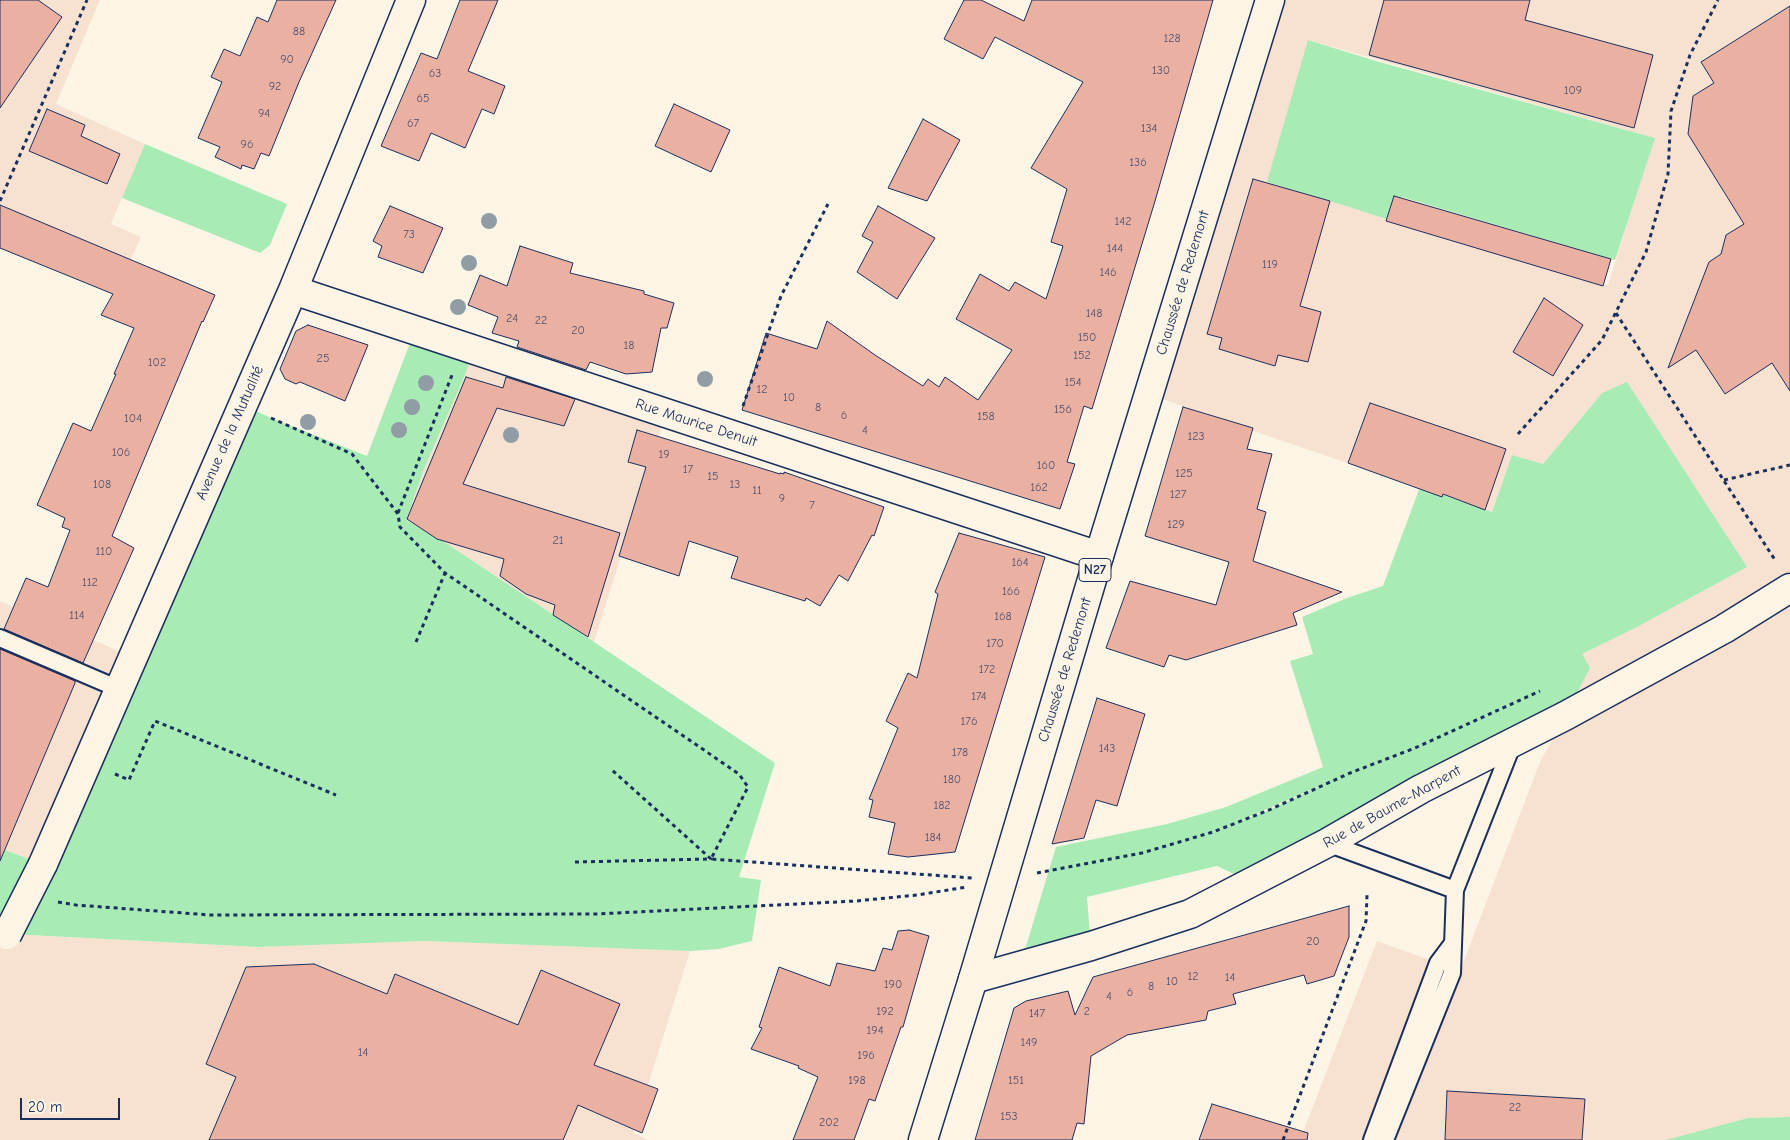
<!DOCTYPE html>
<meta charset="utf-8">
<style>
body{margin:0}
#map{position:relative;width:1790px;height:1140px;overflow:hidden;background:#fcf5e5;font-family:"Comic Neue",sans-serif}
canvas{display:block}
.scale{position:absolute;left:20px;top:1098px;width:100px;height:22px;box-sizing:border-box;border:2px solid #1b2f5e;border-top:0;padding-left:6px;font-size:15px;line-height:18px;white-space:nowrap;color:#1b2f5e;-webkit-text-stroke:4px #fcf5e5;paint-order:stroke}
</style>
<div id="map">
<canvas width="1790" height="1140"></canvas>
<div class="scale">20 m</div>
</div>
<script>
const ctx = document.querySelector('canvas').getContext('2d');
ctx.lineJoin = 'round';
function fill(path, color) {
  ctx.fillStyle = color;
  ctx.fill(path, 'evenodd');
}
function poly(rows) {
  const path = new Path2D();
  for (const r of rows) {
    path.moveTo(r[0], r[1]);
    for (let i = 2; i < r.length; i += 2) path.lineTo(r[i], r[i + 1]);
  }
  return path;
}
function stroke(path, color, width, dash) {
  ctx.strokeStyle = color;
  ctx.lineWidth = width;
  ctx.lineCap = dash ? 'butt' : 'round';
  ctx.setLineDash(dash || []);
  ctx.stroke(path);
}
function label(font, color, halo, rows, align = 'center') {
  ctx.font = font + ' "Comic Neue",sans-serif';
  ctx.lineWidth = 4;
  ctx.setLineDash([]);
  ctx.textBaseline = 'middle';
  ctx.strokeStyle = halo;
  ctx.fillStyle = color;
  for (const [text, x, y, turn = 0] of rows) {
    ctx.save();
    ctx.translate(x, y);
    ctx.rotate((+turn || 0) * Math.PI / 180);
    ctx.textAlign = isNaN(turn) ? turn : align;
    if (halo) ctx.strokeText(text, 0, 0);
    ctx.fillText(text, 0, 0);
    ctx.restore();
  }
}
fill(poly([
 [0,0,100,0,56,104,145,144,111,224,141,237,130,261,0,237],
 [1270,0,1790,0,1790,1117,1748,1118,1667,1140,1300,1140,1377,941,1460,971,1540,762,1565,716,1582,654,1637,627,1747,567,1602,393,1543,464,1512,455,1492,512,1250,430,1149,394],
 [1308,40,1654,138,1608,285,1395,222,1343,205],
 [474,349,666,413,594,642,452,547,405,520,424,469,465,375],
 [0,601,103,644,133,658,43,864,0,848],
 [0,931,11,934,258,947,425,941,690,951,633,1133,649,1140,0,1140]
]), '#f7e1d1');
fill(poly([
 [1308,40,1376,61,1655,138,1615,260,1402,197,1395,222,1343,205,1267,182],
 [145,144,287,204,270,245,260,253,122,198],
 [415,330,474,349,465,375,424,469,406,520,452,547,775,763,739,877,761,880,752,941,719,949,690,951,425,941,258,947,11,934,0,931,0,848,42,864,243,405,271,418,367,456],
 [1627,382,1747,567,1637,627,1582,654,1590,668,1565,716,1251,882,1217,866,1087,897,1091,946,1020,966,1056,847,1167,824,1226,807,1323,767,1290,661,1313,654,1302,617,1347,598,1383,586,1420,487,1492,512,1512,455,1543,464,1602,393],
 [1318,787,1269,810,1235,823,1317,787],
 [1790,1117,1790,1140,1666,1140,1748,1118]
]), '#a8ebb5');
const building = poly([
 [0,0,38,0,62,17,0,108,0,0],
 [277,0,336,0,299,82,269,156,261,153,254,169,242,165,241,169,215,157,220,147,198,138,222,82,211,77,224,49,240,56,257,17,268,22,277,0],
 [460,0,498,0,468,71,505,86,494,114,482,109,465,148,431,133,419,161,381,146,421,53,437,59,460,0],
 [964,0,981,0,1024,21,1032,0,1213,0,1155,201,1092,409,1084,406,1067,462,1075,464,1060,509,742,410,766,333,817,349,827,321,875,355,923,386,928,379,939,387,945,377,978,400,1012,350,956,319,980,274,1009,291,1015,282,1046,299,1063,246,1051,242,1067,189,1031,168,1083,82,995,37,983,59,944,39,964,0],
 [1384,0,1530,0,1525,20,1653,55,1634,128,1369,55,1384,0],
 [1790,6,1790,391,1772,363,1725,394,1696,350,1668,368,1709,262,1721,254,1726,235,1744,224,1688,134,1693,96,1714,83,1701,62,1790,6],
 [674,104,730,130,711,172,655,146,674,104],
 [47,109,85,125,81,136,120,154,107,184,29,151,47,109],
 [923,119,960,140,927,201,888,188,923,119],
 [1253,179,1330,201,1300,306,1321,312,1308,362,1278,355,1275,366,1219,349,1222,338,1207,334,1253,179],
 [1394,196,1611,259,1603,286,1386,221,1394,196],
 [0,205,215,295,203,322,202,321,112,536,134,548,83,663,4,629,26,578,48,587,70,530,62,527,65,518,37,505,73,423,91,431,116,374,114,374,134,328,101,315,113,294,0,248,0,205],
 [390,206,443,228,423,273,378,257,382,246,373,241,390,206],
 [878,206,935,238,897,299,857,272,873,242,862,236,878,206],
 [520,246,573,263,570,273,644,291,644,294,674,303,667,328,661,328,652,372,626,374,590,362,586,370,517,347,519,341,492,333,498,317,468,305,480,275,507,286,520,246],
 [1544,298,1583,325,1553,376,1513,352,1544,298],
 [308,325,368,345,345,401,300,382,296,384,285,379,280,369,296,331,308,325],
 [466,377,503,388,506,377,575,399,564,426,497,408,463,484,620,533,588,637,553,615,555,605,526,594,500,576,504,559,437,539,407,519,466,377],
 [1370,403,1506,449,1485,510,1443,494,1442,497,1348,463,1370,403],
 [1183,407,1253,428,1247,449,1272,454,1257,509,1266,512,1253,561,1342,592,1293,613,1297,625,1186,660,1169,655,1164,667,1106,648,1130,581,1216,605,1229,562,1145,536,1183,407],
 [637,430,780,474,780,473,784,474,784,472,884,507,874,536,872,535,848,581,839,575,820,606,806,598,805,601,731,578,738,557,689,541,679,576,619,556,646,467,628,462,637,430],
 [959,533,1045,557,955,852,908,857,888,854,895,823,869,817,873,800,869,799,898,728,886,721,908,673,917,678,938,594,935,592,959,533],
 [0,649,75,681,75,683,0,861,0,649],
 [1097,698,1145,714,1117,806,1096,800,1084,838,1052,844,1097,698],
 [1349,906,1349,937,1334,976,1307,984,1304,975,1233,994,1236,1004,1208,1011,1206,1020,1127,1035,1091,1056,1084,1124,1077,1123,1072,1140,975,1140,1014,1008,1026,1001,1068,991,1075,1015,1093,977,1349,906],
 [909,930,929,936,903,1027,901,1027,875,1101,869,1099,854,1140,793,1140,818,1077,798,1068,799,1066,751,1049,762,1028,759,1027,779,967,830,986,837,963,875,971,883,948,892,950,898,931,909,930],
 [314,964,387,994,395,974,518,1025,541,970,620,1004,594,1065,658,1089,642,1133,578,1105,563,1140,209,1140,236,1077,206,1064,246,967,314,964],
 [1447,1091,1585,1099,1582,1140,1445,1140,1447,1091],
 [1212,1104,1308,1133,1307,1140,1199,1140,1212,1104]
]);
fill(building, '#eab1a3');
stroke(building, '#1b2f5e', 1);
const lane = poly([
 [0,638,119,689],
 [1327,843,1455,890,1513,743],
 [1372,1140,1438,963,1453,943],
 [1385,1140,1452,973,1455,890]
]);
const street = poly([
 [293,290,1099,556],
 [43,864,293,290,411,0],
 [973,979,1091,946,1190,914,1327,843,1421,789,1565,716,1724,629,1790,588]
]);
const primary = poly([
 [923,1140,973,979,1099,556,1270,0]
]);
stroke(lane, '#1b2f5e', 20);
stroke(street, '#1b2f5e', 31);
stroke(primary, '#1b2f5e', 31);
stroke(poly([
 [0,201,87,0],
 [1616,313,1775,560],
 [743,406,781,296,828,204],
 [271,418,352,454,398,514,400,527,445,573,739,774,748,787,711,859,972,878],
 [1518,434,1602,340,1646,252,1668,174,1671,111,1690,55,1718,0],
 [1724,480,1790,465],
 [398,513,452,375],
 [416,642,445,573],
 [115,774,129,780,155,721,336,795],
 [575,862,711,859,612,770],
 [1037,873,1142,853,1213,832,1269,810,1350,773,1415,748,1540,691],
 [58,902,76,905,210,915,596,914,856,901,917,895,967,887],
 [1283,1140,1366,921,1367,895]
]), '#1b2f5e', 3, [4, 4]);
stroke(lane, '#fcf5e5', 16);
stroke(street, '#fcf5e5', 28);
stroke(primary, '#fcf5e5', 28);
const streetBridge = poly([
 [7,935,43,864]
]);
stroke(streetBridge, '#1b2f5e', 31, []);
stroke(streetBridge, '#fcf5e5', 28);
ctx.fillStyle = '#909da4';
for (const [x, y] of [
 [489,221],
 [469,263],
 [458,307],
 [705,379],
 [426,383],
 [412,407],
 [308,422],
 [399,430],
 [511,435]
]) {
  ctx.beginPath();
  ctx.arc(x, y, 8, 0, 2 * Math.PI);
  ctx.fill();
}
label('12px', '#4f506f', null, [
 ["88",299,32],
 ["128",1172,39],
 ["90",287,60],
 ["130",1161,71],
 ["63",435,74],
 ["92",275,87],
 ["109",1573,91],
 ["65",423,99],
 ["94",264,114],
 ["67",413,124],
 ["134",1149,129],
 ["96",247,145],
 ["136",1138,163],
 ["142",1123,222],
 ["73",409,235],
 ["144",1115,249],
 ["119",1270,265],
 ["146",1108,273],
 ["148",1094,314],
 ["24",512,319],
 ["22",541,321],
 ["20",578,331],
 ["150",1087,338],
 ["18",629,346],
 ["152",1082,356],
 ["25",323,359],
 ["102",157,363],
 ["154",1073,383],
 ["12",762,390],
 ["10",789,398],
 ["8",818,408],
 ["156",1063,410],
 ["6",844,416],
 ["158",986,417],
 ["104",133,419],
 ["4",865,431],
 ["123",1196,437],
 ["106",121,453],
 ["19",664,455],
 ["160",1046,466],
 ["17",688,470],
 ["125",1184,474],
 ["15",713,477],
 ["108",102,485],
 ["13",735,485],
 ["162",1039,488],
 ["11",757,491],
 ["127",1178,495],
 ["9",782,499],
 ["7",812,506],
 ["129",1176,525],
 ["21",558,541],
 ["110",104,552],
 ["164",1020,563],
 ["112",90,583],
 ["166",1011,592],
 ["114",77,616],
 ["168",1003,617],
 ["170",995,644],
 ["172",987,670],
 ["174",979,697],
 ["176",969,722],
 ["143",1107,749],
 ["178",960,753],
 ["180",952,780],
 ["182",942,806],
 ["184",933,838],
 ["20",1313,942],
 ["12",1193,977],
 ["14",1230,978],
 ["10",1172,982],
 ["190",893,985],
 ["8",1151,987],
 ["6",1130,993],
 ["4",1109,997],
 ["192",885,1012],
 ["2",1087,1012],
 ["147",1037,1014],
 ["194",875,1031],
 ["149",1029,1043],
 ["14",363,1053],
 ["196",866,1056],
 ["198",857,1081],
 ["151",1016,1081],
 ["22",1515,1108],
 ["153",1009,1117],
 ["202",829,1123]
]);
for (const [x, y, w] of [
 [1095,570,32]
]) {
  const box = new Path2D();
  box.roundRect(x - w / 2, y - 11.5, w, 23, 4);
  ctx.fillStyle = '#fcf5e5';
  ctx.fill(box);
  stroke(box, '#1b2f5e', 1);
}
label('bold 14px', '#1b2f5e', null, [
 ["N27",1095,570]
]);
label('15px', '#1b2f5e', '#fcf5e5', [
 ["Chaussée de Redemont",1183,283,-73],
 ["Rue Maurice Denuit",696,423,18],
 ["Avenue de la Mutualité",230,433,-66],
 ["Chaussée de Redemont",1065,670,-73],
 ["Rue de Baume-Marpent",1392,807,-29]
]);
</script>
